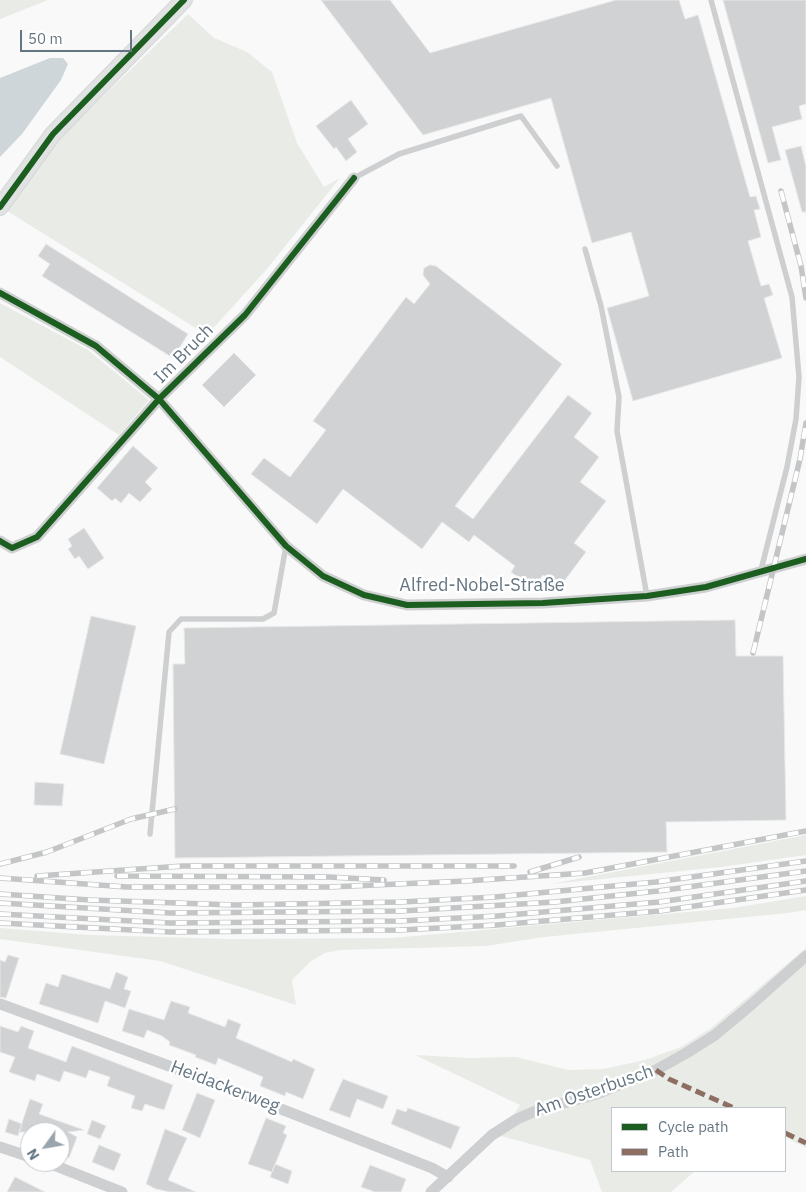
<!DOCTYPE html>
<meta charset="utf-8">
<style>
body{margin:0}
#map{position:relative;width:806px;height:1192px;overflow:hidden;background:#f9f9f9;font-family:"IBM Plex Sans",sans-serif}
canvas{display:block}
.legend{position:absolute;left:611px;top:1107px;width:175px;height:65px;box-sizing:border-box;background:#fff;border:1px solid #c1c8cd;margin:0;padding:6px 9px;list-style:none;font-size:15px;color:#657683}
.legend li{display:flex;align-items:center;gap:10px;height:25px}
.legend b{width:25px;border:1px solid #c1c8cd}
.north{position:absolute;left:20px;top:1122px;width:50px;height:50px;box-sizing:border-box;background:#fff;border:1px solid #c1c8cd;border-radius:50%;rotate:238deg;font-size:14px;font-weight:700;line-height:20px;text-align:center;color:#657683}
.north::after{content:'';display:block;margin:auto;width:18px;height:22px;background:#99a4ac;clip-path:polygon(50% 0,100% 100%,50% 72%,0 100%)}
.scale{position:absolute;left:20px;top:30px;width:112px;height:22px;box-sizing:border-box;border:2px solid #657683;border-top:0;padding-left:6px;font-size:15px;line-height:18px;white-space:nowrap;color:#657683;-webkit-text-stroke:4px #fff;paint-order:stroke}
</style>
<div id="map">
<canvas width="806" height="1192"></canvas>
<ul class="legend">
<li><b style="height:6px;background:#1b5e20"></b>Cycle path</li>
<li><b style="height:6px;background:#8d6e63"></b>Path</li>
</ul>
<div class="north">N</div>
<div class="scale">50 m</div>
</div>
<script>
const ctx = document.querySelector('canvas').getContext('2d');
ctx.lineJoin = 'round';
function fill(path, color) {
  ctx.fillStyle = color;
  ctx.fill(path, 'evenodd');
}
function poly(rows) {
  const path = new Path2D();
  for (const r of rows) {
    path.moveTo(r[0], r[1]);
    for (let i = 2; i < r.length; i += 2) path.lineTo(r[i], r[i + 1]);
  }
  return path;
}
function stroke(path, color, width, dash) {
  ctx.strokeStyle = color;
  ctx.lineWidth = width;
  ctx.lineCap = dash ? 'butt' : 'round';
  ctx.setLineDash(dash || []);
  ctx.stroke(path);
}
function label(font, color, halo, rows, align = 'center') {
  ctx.font = font + ' "IBM Plex Sans",sans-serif';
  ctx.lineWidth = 5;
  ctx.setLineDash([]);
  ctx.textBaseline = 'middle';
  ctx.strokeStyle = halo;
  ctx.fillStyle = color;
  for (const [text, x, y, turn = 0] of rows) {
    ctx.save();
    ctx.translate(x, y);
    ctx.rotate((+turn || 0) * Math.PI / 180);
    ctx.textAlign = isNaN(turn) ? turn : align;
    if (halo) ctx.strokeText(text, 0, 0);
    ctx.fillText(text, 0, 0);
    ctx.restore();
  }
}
fill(poly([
 [0,0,48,0,0,19],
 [188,14,214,38,247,52,272,72,297,143,324,187,340,178,266,270,207,335,7,211,59,139],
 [0,303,88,350,149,400,119,435,0,357],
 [806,835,806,855,721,867,551,884],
 [806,896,806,910,788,913,544,937,486,946,340,950,325,953,311,961,292,980,296,1005,160,961,0,939,0,928,89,935,230,939,392,938,733,908],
 [806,948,806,1148,785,1137,785,1108,612,1108,612,1171,695,1171,671,1192,602,1192,590,1160,501,1136,520,1105,415,1055,470,1058,516,1057,568,1070,603,1069,645,1060,681,1047,711,1028]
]), '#e8ebe6');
fill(poly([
 [50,58,63,58,68,64,61,80,22,134,0,157,0,78]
]), '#ced6d9');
const building = poly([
 [321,0,390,0,430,53,616,0,679,0,685,19,698,15,750,197,756,196,760,209,754,210,761,237,748,241,761,286,769,284,773,295,764,298,782,358,633,401,607,308,649,296,631,232,592,243,551,98,423,135,321,0],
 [723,0,806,0,806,104,799,106,802,119,772,127,781,160,768,163,723,0],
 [351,100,368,124,348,139,357,152,346,161,336,147,334,149,316,126,351,100],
 [801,146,806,167,806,212,802,212,785,150,801,146],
 [46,244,188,334,173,358,42,276,50,264,38,256,46,244],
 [430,265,436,266,562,364,455,506,473,519,568,395,592,413,574,437,599,457,580,482,606,501,574,543,586,552,559,588,543,575,533,588,511,572,515,566,474,535,469,542,442,522,422,549,343,489,317,524,251,474,264,458,290,477,326,430,313,421,406,297,414,304,430,284,423,275,424,268,430,265],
 [234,353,256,375,224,407,202,385,234,353],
 [133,446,158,468,145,482,152,489,140,502,129,493,121,503,115,498,112,501,97,488,133,446],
 [84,528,104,558,88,569,79,556,75,559,68,549,72,546,68,539,84,528],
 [91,616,136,626,104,764,60,754,91,616],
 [735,620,736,656,783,656,786,820,666,822,667,852,175,858,173,664,185,664,184,628,735,620],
 [35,782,64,784,62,806,34,805,35,782],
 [8,955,19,958,6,998,0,997,0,960,5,962,8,955],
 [116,972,128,977,124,989,131,991,125,1008,105,1001,98,1023,39,1004,46,983,58,987,62,974,110,989,116,972],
 [171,1001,190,1007,188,1013,225,1027,228,1019,241,1024,236,1038,292,1062,293,1059,315,1069,303,1099,286,1092,285,1096,260,1086,263,1077,218,1058,216,1065,195,1057,196,1055,169,1045,170,1042,162,1036,147,1030,144,1038,122,1031,129,1009,164,1020,171,1001],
 [0,1026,18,1032,21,1026,34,1031,28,1048,66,1062,72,1046,173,1085,164,1110,145,1104,142,1111,131,1108,135,1096,107,1086,110,1077,89,1070,86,1078,64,1071,60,1082,37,1074,35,1081,9,1072,15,1057,0,1052,0,1026],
 [343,1079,388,1096,383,1109,357,1099,350,1118,329,1110,343,1079],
 [197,1093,215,1100,200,1138,182,1130,197,1093],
 [30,1099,43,1104,39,1114,84,1130,68,1132,77,1137,69,1158,60,1154,60,1132,19,1132,30,1099],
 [408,1108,460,1127,451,1149,391,1124,397,1109,406,1112,408,1108],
 [266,1118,286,1126,283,1133,287,1135,272,1172,248,1164,266,1118],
 [9,1119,22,1124,18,1136,5,1132,9,1119],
 [92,1120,106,1126,100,1139,87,1134,92,1120],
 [165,1129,187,1138,168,1180,196,1192,170,1192,156,1189,146,1184,165,1129],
 [99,1145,121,1154,114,1171,92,1162,99,1145],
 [275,1164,292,1171,288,1184,270,1177,275,1164],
 [370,1165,406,1179,401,1192,375,1192,361,1187,370,1165],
 [15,1177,45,1192,7,1192,15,1177]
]);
fill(building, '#d0d2d3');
stroke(building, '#e8e8e8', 1);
const secondary = poly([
 [0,207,53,134,184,0]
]);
stroke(secondary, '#d5d6d7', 18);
stroke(poly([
 [711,0,792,297,799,377,796,419,787,467,761,570],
 [354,178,399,154,521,116,557,166],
 [585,249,601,306,619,397,617,431,647,596],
 [150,834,169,632,181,619,263,619,274,613,286,546]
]), '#cecfd0', 5.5);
stroke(poly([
 [0,293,96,346,159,399,286,546,323,576,364,595,407,605,543,603,647,596,706,587,806,559],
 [0,541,12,548,37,537,159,399,245,315,354,178],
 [0,1004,199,1077,432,1168,448,1177],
 [0,1147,30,1157],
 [46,1162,122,1192],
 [431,1192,492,1135,517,1119,538,1110,597,1094,656,1070,688,1052,715,1035,752,1004,806,956]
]), '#cecfd0', 11);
stroke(secondary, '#e1e2e2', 16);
const rail = poly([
 [781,191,801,266,806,298],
 [753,653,800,459,806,423],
 [0,864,47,852,131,819,175,809],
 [530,872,579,857],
 [37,876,183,866,514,866],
 [117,876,329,877,384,880],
 [0,878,127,887,330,887,466,881,585,873,806,831],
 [0,894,90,900,235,905,401,902,495,897,656,882,806,861],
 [0,903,170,913,401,911,555,902,658,891,806,871],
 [0,914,170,923,400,921,497,916,659,902,806,881],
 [0,923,170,932,400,930,497,925,660,911,806,890]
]);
stroke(rail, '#c3c5c6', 5.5);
stroke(rail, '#fff', 4, [11]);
stroke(poly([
 [656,1070,669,1079,734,1108],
 [785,1133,806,1143]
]), '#8d6e63', 5, [10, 5]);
stroke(poly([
 [0,207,53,134,184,0],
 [0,293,96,346,159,399,286,546,323,576,364,595,407,605,543,603,647,596,706,587,806,559],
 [0,541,12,548,37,537,159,399,245,315,354,178]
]), '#1b5e20', 6);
label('18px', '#657683', '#fff', [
 ["Im Bruch",184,354,-45],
 ["Alfred-Nobel-Straße",482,586],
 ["Heidackerweg",225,1087,21],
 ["Am Osterbusch",594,1091,-19]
]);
</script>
